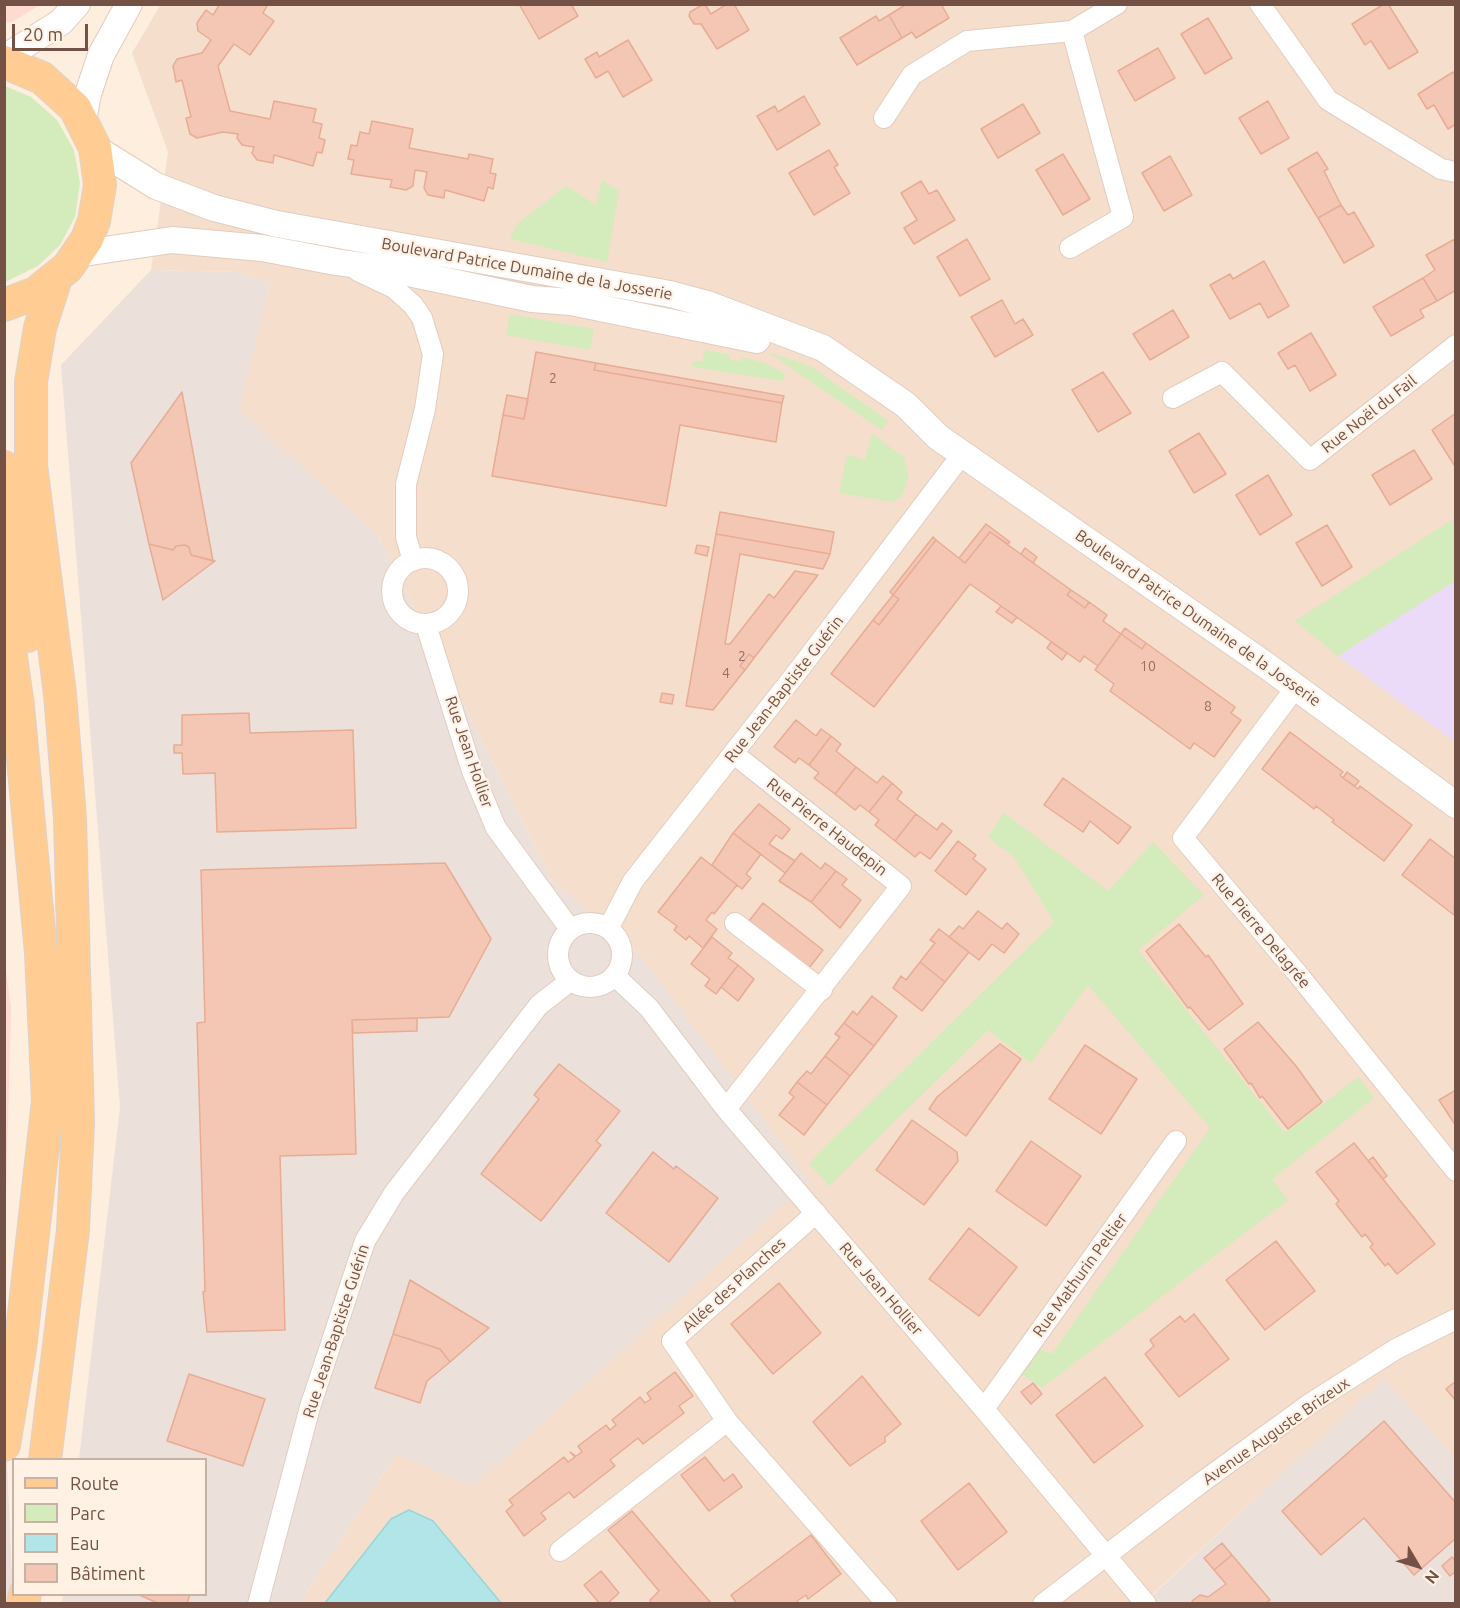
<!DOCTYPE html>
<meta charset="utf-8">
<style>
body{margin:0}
#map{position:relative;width:1460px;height:1608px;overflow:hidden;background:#fdeede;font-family:Ubuntu,sans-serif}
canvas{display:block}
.frame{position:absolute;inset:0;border:6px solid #745145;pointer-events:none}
.legend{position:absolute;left:12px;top:1458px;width:195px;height:138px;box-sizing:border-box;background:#fff2e5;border:2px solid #c7b2a5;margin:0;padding:8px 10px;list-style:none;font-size:18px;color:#745145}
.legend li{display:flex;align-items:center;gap:12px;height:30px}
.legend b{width:30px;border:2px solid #c7b2a5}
.north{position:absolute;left:1388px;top:1536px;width:60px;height:60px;-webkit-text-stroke:4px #fff2e5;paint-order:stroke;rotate:128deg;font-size:16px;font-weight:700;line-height:24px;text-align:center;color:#745145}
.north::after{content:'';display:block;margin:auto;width:21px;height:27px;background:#745145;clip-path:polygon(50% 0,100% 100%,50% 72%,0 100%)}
.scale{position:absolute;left:12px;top:24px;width:76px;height:27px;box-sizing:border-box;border:3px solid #745145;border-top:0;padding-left:8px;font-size:18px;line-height:21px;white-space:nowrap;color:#745145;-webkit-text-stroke:4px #fff2e5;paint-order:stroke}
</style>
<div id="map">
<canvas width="1460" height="1608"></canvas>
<div class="frame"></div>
<ul class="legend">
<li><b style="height:8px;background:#ffcd93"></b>Route</li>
<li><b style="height:16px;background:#d4ebbc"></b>Parc</li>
<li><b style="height:16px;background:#b2e5e7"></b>Eau</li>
<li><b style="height:16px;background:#f4c7b4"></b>Bâtiment</li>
</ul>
<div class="north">N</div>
<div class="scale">20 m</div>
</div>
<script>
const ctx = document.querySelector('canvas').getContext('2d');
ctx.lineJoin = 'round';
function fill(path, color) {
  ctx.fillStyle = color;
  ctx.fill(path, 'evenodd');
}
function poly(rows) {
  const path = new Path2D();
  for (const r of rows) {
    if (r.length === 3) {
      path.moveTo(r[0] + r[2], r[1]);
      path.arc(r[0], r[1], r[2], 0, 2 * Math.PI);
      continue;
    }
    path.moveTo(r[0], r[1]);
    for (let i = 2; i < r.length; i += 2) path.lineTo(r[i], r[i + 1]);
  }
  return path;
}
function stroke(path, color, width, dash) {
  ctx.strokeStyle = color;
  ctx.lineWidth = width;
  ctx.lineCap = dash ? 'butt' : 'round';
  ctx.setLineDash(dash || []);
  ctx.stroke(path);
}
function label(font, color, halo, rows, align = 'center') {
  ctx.font = font + ' Ubuntu,sans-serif';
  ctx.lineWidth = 4.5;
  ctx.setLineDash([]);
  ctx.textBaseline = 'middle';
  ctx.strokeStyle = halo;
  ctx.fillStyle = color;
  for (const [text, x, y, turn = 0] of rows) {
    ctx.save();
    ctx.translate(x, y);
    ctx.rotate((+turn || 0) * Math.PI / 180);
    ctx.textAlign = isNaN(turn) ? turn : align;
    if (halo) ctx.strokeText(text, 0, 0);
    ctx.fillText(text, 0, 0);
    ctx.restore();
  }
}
fill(poly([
 [161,4,1455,5,1455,1458,1384,1379,1143,1603,300,1603,396,1454,640,955,552,880,378,535,238,410,270,283,236,272,151,270,168,152,132,53]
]), '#f5dfcc');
fill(poly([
 [4,5,5,4,40,5,12,22,5,22],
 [5,962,11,1008,5,1236]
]), '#ffdad0');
fill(poly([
 [151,270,236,272,270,283,239,410,378,535,552,880,640,955,810,1181,473,1486,396,1454,300,1603,62,1603,63,1595,206,1594,206,1460,79,1459,120,1107,61,365],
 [1384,1378,1455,1458,1455,1603,1143,1604],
 [4,1387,13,1603,13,1604,4,1603]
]), '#ebe1da');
fill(poly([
 [1455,581,1455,742,1338,656]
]), '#ebdbf9');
fill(poly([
 [5,86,31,97,57,120,74,150,80,183,75,217,60,245,38,266,5,282],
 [602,180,619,191,607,262,510,239,517,224,566,186,596,205],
 [510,314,594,329,590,350,506,335],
 [705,350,730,355,730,360,741,361,743,357,768,364,785,374,783,381,692,367,693,361,702,362],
 [768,352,810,366,889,421,881,430],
 [872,434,904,457,908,474,905,490,900,498,892,502,839,493,847,455,865,460],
 [1455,518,1455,581,1338,656,1295,621],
 [1004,813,1108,891,1153,842,1204,895,1138,950,1285,1133,1358,1077,1374,1098,1272,1179,1288,1200,1042,1388,1020,1373,1039,1349,1052,1354,1210,1128,1088,985,1031,1063,988,1030,829,1186,809,1163,1054,922,1014,857,988,837]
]), '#d4ebbc');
const water = poly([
 [409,1510,433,1521,501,1603,325,1603,391,1519,409,1510]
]);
fill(water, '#b2e5e7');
stroke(water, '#97d6da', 1.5);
const building = poly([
 [220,4,268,4,263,13,274,21,250,55,234,44,218,66,230,111,270,119,274,101,316,109,313,122,322,124,319,138,325,140,322,153,317,152,313,166,274,155,273,163,257,160,252,153,254,147,242,145,237,138,238,134,223,132,197,138,190,134,186,118,191,117,182,80,176,82,173,66,177,59,202,53,211,40,198,31,197,23,206,10,213,15,220,4],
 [519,4,571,4,578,16,539,39,519,4],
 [727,4,734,4,749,30,717,49,701,24,694,24,689,16,690,12,702,5,706,6,711,14,727,4],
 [907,4,941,4,949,18,916,38,912,32,902,38,889,15,907,4],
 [1384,4,1388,4,1418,52,1389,69,1371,41,1365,45,1352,24,1384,4],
 [889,15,902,38,857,65,840,38,876,16,879,21,889,15],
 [1208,18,1232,58,1205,74,1181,34,1208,18],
 [628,40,652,80,623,97,608,71,596,78,585,59,597,52,599,57,628,40],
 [1158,48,1175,78,1135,101,1118,71,1158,48],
 [1453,72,1456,77,1456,124,1448,129,1434,105,1427,109,1418,94,1453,72],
 [804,96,820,124,777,150,757,116,775,106,778,112,804,96],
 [1268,101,1289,138,1261,154,1239,118,1268,101],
 [1023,104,1040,133,998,158,981,129,1023,104],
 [372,121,413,129,409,148,468,159,469,154,493,159,490,173,496,174,493,189,488,187,484,201,445,190,444,198,428,195,424,188,427,172,415,170,413,186,406,190,390,187,392,180,351,174,354,160,348,159,351,145,357,146,360,132,369,134,372,121],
 [829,150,838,165,834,167,850,193,814,215,789,173,829,150],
 [1317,152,1328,169,1324,171,1341,205,1318,218,1288,169,1317,152],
 [1063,154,1090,199,1063,215,1036,170,1063,154],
 [1170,156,1192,195,1164,211,1142,173,1170,156],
 [921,181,929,194,937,190,955,220,914,244,904,228,917,220,901,193,921,181],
 [1341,205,1348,215,1354,212,1374,246,1344,263,1318,218,1341,205],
 [967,239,990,279,960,296,937,257,967,239],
 [1455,239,1456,290,1437,301,1423,278,1435,270,1426,255,1455,239],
 [1264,261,1289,306,1268,318,1260,303,1230,319,1210,285,1230,274,1233,279,1264,261],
 [1423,278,1437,301,1420,310,1424,317,1391,336,1373,307,1423,278],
 [1002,300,1015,324,1023,319,1033,335,995,357,971,317,1002,300],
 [1173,310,1189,337,1150,360,1133,334,1173,310],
 [1311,333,1336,375,1310,391,1295,365,1288,369,1278,353,1311,333],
 [536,352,596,363,594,370,782,403,776,442,680,425,666,506,492,476,503,415,524,419,536,352],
 [596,363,784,396,782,403,594,370,596,363],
 [1103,372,1131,413,1098,432,1072,390,1103,372],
 [182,392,213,561,191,555,189,547,185,545,176,546,173,550,149,544,131,463,182,392],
 [507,395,528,399,524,419,503,415,507,395],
 [1456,413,1456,468,1432,430,1456,413],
 [1199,433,1226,474,1194,493,1169,451,1199,433],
 [1414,450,1432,479,1390,505,1372,475,1414,450],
 [1268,475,1292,515,1260,535,1236,495,1268,475],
 [720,512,834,532,830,554,716,534,720,512],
 [986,524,1010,542,1008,544,990,532,965,563,959,558,986,524],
 [1327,525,1352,567,1322,586,1296,543,1327,525],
 [990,532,1071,590,1067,595,1085,608,1089,602,1107,615,1103,621,1121,634,1098,666,1084,656,1080,662,970,584,874,707,831,674,873,620,879,625,899,599,893,595,936,540,965,563,990,532],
 [716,534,830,554,823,569,740,554,725,644,730,644,769,594,774,598,795,571,818,575,754,658,749,654,740,666,745,670,713,710,686,706,716,534],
 [933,537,936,540,893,595,890,592,933,537],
 [149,544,173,550,176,546,185,545,189,547,191,555,215,561,163,600,149,544],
 [697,545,709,547,707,556,695,553,697,545],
 [1025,548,1037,557,1033,563,1021,554,1025,548],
 [1071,590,1089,602,1085,608,1067,595,1071,590],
 [893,595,899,599,879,625,873,620,893,595],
 [1001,606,1017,617,1012,623,996,612,1001,606],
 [1125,628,1146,643,1142,649,1121,634,1125,628],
 [1121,634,1142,649,1146,643,1235,707,1231,713,1241,720,1214,757,1194,743,1190,749,1110,691,1114,684,1095,670,1121,634],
 [1051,642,1067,653,1062,660,1047,648,1051,642],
 [749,654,754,658,745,670,740,666,749,654],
 [662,693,674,695,672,704,660,702,662,693],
 [249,713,250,733,353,730,356,828,217,832,215,773,183,774,182,753,174,753,174,745,182,745,182,715,249,713],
 [796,720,816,736,821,729,831,736,809,765,799,758,795,763,774,747,796,720],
 [1290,732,1343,772,1340,775,1343,778,1358,789,1360,786,1412,825,1384,861,1332,822,1334,820,1316,806,1314,809,1262,769,1290,732],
 [831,736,841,744,836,751,856,767,835,794,814,778,819,773,809,765,831,736],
 [856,767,877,783,883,776,892,783,869,812,860,805,855,810,835,794,856,767],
 [1347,772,1359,781,1355,786,1343,778,1347,772],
 [1063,778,1131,827,1118,844,1090,821,1083,832,1044,805,1063,778],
 [892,783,902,792,897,799,916,814,895,841,875,825,879,820,869,812,892,783],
 [759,804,790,829,782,839,776,835,769,844,795,861,785,873,733,833,759,804],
 [916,814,937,830,942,823,952,831,930,859,920,852,915,857,895,841,916,814],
 [733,833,761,854,746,874,751,878,742,889,712,865,733,833],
 [1430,839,1456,859,1454,915,1402,875,1430,839],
 [958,841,976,855,973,859,986,869,966,895,935,871,958,841],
 [801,853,821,869,825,863,836,871,811,902,779,881,801,853],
 [701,857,737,885,714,914,712,912,706,920,717,929,703,948,689,936,686,940,674,930,677,926,658,912,701,857],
 [445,863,491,939,449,1017,352,1020,356,1154,280,1156,285,1330,207,1332,203,1292,205,1291,197,1023,205,1022,201,870,445,863],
 [836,871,847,879,842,885,861,900,840,928,811,902,836,871],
 [763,903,823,950,809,968,749,921,763,903],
 [978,911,1002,929,1007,923,1019,934,1004,953,992,944,979,960,949,937,959,926,963,929,978,911],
 [1179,924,1206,957,1208,955,1243,1004,1209,1030,1190,1007,1188,1008,1146,951,1179,924],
 [939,929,969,952,945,982,920,962,935,943,930,940,939,929],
 [712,937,732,953,728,958,738,965,716,994,705,986,710,979,691,964,712,937],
 [920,962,945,982,922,1011,893,988,901,976,906,980,920,962],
 [738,965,754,979,738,1001,721,987,738,965],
 [872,996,897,1016,874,1046,844,1023,853,1011,857,1015,872,996],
 [417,1018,417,1031,353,1033,352,1020,417,1018],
 [1258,1022,1296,1066,1322,1102,1288,1129,1262,1096,1260,1098,1251,1083,1249,1084,1224,1049,1258,1022],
 [844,1023,874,1046,850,1076,825,1056,840,1037,835,1034,844,1023],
 [1000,1044,1021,1059,966,1136,929,1109,937,1097,1000,1044],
 [1085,1045,1137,1079,1101,1134,1049,1099,1085,1045],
 [825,1056,850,1076,827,1105,797,1082,807,1071,811,1074,825,1056],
 [559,1064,620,1111,596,1141,601,1145,541,1221,481,1174,539,1099,534,1095,559,1064],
 [797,1082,827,1105,804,1135,779,1115,794,1097,789,1093,797,1082],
 [1456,1090,1456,1126,1439,1100,1456,1090],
 [912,1120,957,1152,958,1161,924,1205,876,1170,912,1120],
 [1031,1141,1081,1176,1046,1226,996,1191,1031,1141],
 [1354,1143,1435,1244,1397,1274,1388,1263,1385,1266,1370,1247,1373,1244,1365,1234,1362,1237,1336,1204,1339,1201,1316,1172,1354,1143],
 [653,1152,674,1169,676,1166,718,1198,669,1262,606,1213,653,1152],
 [1373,1157,1387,1176,1383,1179,1368,1161,1373,1157],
 [969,1228,1017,1267,979,1316,929,1279,969,1228],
 [1276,1241,1315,1291,1265,1330,1226,1280,1276,1241],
 [410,1280,489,1328,450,1362,440,1349,393,1334,410,1280],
 [779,1283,821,1333,773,1374,731,1324,779,1283],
 [1194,1314,1229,1359,1179,1397,1145,1354,1154,1346,1150,1340,1180,1316,1185,1322,1194,1314],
 [393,1334,440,1349,450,1362,427,1381,420,1403,375,1388,393,1334],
 [675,1372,693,1396,679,1406,684,1413,643,1444,638,1438,610,1460,615,1466,574,1498,569,1492,541,1513,546,1519,524,1536,506,1511,513,1505,509,1500,564,1457,568,1462,575,1457,570,1452,576,1456,582,1452,578,1446,606,1425,610,1430,616,1425,612,1420,640,1397,645,1403,651,1399,647,1393,675,1372],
 [189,1374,265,1399,243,1466,167,1441,189,1374],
 [862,1376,901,1424,885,1437,885,1442,850,1466,813,1422,862,1376],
 [1105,1377,1143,1426,1094,1463,1056,1415,1105,1377],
 [1456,1381,1456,1401,1446,1389,1456,1381],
 [1033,1383,1042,1394,1031,1404,1021,1392,1033,1383],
 [1384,1421,1456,1503,1456,1538,1414,1575,1364,1518,1321,1555,1282,1511,1384,1421],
 [705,1457,724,1481,733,1474,742,1487,709,1511,681,1475,705,1457],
 [969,1483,1007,1532,958,1570,921,1521,969,1483],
 [632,1511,683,1571,712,1604,652,1604,650,1600,659,1591,608,1530,632,1511],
 [811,1535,841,1574,808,1599,806,1595,797,1601,799,1604,737,1604,731,1595,811,1535],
 [1222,1543,1232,1555,1214,1570,1204,1558,1222,1543],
 [1232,1555,1270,1600,1265,1604,1194,1604,1192,1601,1200,1595,1208,1597,1226,1584,1214,1570,1232,1555],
 [1452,1557,1456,1561,1456,1571,1450,1576,1442,1566,1452,1557],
 [601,1571,619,1593,607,1604,600,1604,584,1585,601,1571],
 [137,1594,190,1594,187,1604,160,1604,137,1594]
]);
fill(building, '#f4c7b4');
stroke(building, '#e8ab93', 1.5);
const minor = poly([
 [1260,4,1328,100,1441,169,1456,172],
 [884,118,912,75,967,41,1072,31,1117,4],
 [1070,248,1123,217,1072,31],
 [358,271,394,288,413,305,422,318,433,354,425,409,406,484,406,537,413,561],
 [1173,398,1222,372,1310,460,1456,345],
 [425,591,33],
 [426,625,472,771,496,828,570,929],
 [1296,687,1183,838,1297,973,1456,1171],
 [590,955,32],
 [735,923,822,990],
 [609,927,633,881,801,667,963,453],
 [615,976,649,1008,726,1109,984,1409,1146,1604],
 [726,1109,901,886,734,754],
 [816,1213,672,1341,727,1421,887,1604],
 [984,1409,1176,1141],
 [560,1551,727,1421],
 [258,1604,310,1407,365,1241,394,1193,539,1005,570,981],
 [1043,1604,1198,1485,1308,1405,1396,1349,1456,1319]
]);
const tertiary = poly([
 [4,58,61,22,77,4],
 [83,121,88,94,101,55,129,4],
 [95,148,156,186,214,208,277,224,670,294,707,304,823,348,906,405,938,437,1267,666,1456,805],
 [77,254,172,240,262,248,336,262,399,271,532,299,571,302,757,340]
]);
const primary = poly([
 [4,62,42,78,75,108,95,148,100,185,94,221,87,239,68,267,36,293,4,305],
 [4,467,27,636],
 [4,608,18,706,41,953,48,1101,20,1349,4,1445],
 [45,1460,73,1230,78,1123,70,818,60,694,31,465,31,382,40,328,56,278],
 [23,1604,25,1594]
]);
stroke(minor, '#e4cbbd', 22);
stroke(tertiary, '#e4cbbd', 28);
stroke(primary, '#dbd2cf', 34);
stroke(minor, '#fff', 20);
stroke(tertiary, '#fff', 26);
stroke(primary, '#ffcd93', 32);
label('14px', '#946e61', null, [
 ["2",553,378],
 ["2",742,656],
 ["10",1148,666],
 ["4",726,673],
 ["8",1208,706]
]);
label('16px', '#745145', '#fff2e5', [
 ["Boulevard Patrice Dumaine de la Josserie",527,269,10],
 ["Rue Noël du Fail",1369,414,-38],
 ["Boulevard Patrice Dumaine de la Josserie",1198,618,35],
 ["Rue Jean-Baptiste Guérin",784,689,-52],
 ["Rue Jean Hollier",469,752,71],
 ["Rue Pierre Haudepin",827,827,38],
 ["Rue Pierre Delagrée",1261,931,50],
 ["Rue Mathurin Peltier",1080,1275,-54],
 ["Allée des Planches",734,1285,-42],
 ["Rue Jean Hollier",881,1289,49],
 ["Rue Jean-Baptiste Guérin",336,1331,-72],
 ["Avenue Auguste Brizeux",1276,1431,-35]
]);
</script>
